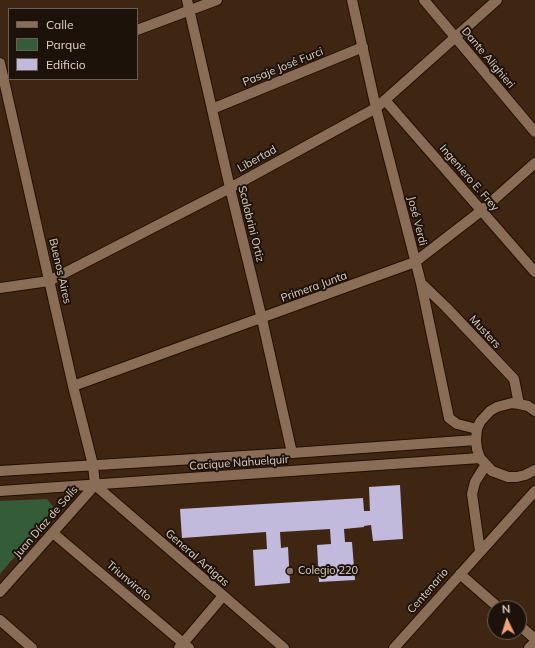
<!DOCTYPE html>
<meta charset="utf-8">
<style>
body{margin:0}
#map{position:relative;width:535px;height:648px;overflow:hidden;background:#3e2612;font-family:Mulish,sans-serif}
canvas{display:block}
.legend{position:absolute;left:8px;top:8px;width:130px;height:72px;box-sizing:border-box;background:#1d1209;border:1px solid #6b5e54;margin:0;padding:5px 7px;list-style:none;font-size:12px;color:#e0d0c4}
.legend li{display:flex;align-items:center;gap:8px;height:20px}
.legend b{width:20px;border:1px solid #6b5e54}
.north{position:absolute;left:487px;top:600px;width:40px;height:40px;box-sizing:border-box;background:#1d1209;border:1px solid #6b5e54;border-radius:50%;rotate:356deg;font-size:11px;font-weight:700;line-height:16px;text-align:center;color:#e0d0c4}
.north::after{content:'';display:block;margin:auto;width:14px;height:18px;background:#f0a279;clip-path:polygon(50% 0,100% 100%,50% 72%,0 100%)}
</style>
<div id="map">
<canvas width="535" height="648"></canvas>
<ul class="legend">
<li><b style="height:5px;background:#896d57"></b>Calle</li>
<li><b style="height:11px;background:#345c39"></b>Parque</li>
<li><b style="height:11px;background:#c2badd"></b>Edificio</li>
</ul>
<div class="north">N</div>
</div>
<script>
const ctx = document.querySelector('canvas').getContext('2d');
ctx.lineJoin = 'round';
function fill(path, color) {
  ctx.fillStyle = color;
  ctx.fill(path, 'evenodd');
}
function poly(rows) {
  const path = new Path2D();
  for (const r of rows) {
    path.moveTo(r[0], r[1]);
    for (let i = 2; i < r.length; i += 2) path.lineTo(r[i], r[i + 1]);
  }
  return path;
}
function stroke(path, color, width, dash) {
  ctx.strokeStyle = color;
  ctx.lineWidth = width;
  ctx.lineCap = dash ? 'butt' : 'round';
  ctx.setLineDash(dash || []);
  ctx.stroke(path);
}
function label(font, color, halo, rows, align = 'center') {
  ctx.font = font + ' Mulish,sans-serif';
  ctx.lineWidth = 4;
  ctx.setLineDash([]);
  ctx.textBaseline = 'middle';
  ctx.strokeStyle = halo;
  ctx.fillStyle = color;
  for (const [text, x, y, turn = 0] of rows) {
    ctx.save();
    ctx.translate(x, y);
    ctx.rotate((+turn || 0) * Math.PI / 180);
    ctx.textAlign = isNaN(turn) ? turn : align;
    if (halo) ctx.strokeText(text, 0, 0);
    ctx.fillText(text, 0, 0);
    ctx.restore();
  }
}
fill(poly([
 [47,499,55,509,0,574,0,501]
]), '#345c39');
fill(poly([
 [400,485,403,539,373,541,371,525,364,526,364,527,344,529,345,542,352,542,355,580,319,582,317,545,331,544,330,529,280,532,281,548,288,547,290,583,255,586,253,550,267,549,266,532,182,538,180,509,363,498,364,511,370,511,369,487]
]), '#c2badd');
const minor = poly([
 [187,0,230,188,262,319,292,453],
 [352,0,376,108,421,283,449,418,457,424,477,429],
 [424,0,535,132],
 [137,30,217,0],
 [0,63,73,386,93,465,95,485],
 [385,100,535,272],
 [212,109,363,47],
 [421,283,446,307,514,379,519,404],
 [0,288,49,281,230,188,376,108,497,0],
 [73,386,415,262,481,211,535,163],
 [535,411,528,406,519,404,512,403,497,407,490,411,480,422,477,429,476,440,477,449,480,458,492,471,508,477,517,477,525,475,535,470],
 [0,471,292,453,476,440],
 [95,485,284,648],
 [0,491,480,458],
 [53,533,189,648],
 [480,551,472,494,475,482,485,466],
 [460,574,499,608],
 [0,592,95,485],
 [0,620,32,648],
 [519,625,535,639],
 [179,648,223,596],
 [394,648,535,491],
 [529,648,535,642]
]);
stroke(minor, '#240e00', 12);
stroke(minor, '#896d57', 10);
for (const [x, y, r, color] of [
 [290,571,4,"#8d6e63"]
]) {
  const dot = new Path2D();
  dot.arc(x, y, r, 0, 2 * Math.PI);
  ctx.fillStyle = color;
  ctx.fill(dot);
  stroke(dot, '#1d1209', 1.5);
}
label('11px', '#e0d0c4', '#1d1209', [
 ["Dante Alighieri",488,58,50],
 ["Pasaje José Furci",283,67,-22],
 ["Libertad",257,159,-29],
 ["Ingeniero E. Frey",469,178,49],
 ["José Verdi",417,221,76],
 ["Scalabrini Ortiz",251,224,76],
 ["Buenos Aires",60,271,77],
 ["Primera Junta",314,287,-20],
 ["Musters",485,332,47],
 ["Cacique Nahuelquir",239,463,-4],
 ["Juan Díaz de Solís",46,522,-49],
 ["General Artigas",197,558,41],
 ["Triunvirato",129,581,40],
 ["Centenario",428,591,-49]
]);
label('11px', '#e0d0c4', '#1d1209', [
 ["Colegio 220",298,571]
], 'left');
</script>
